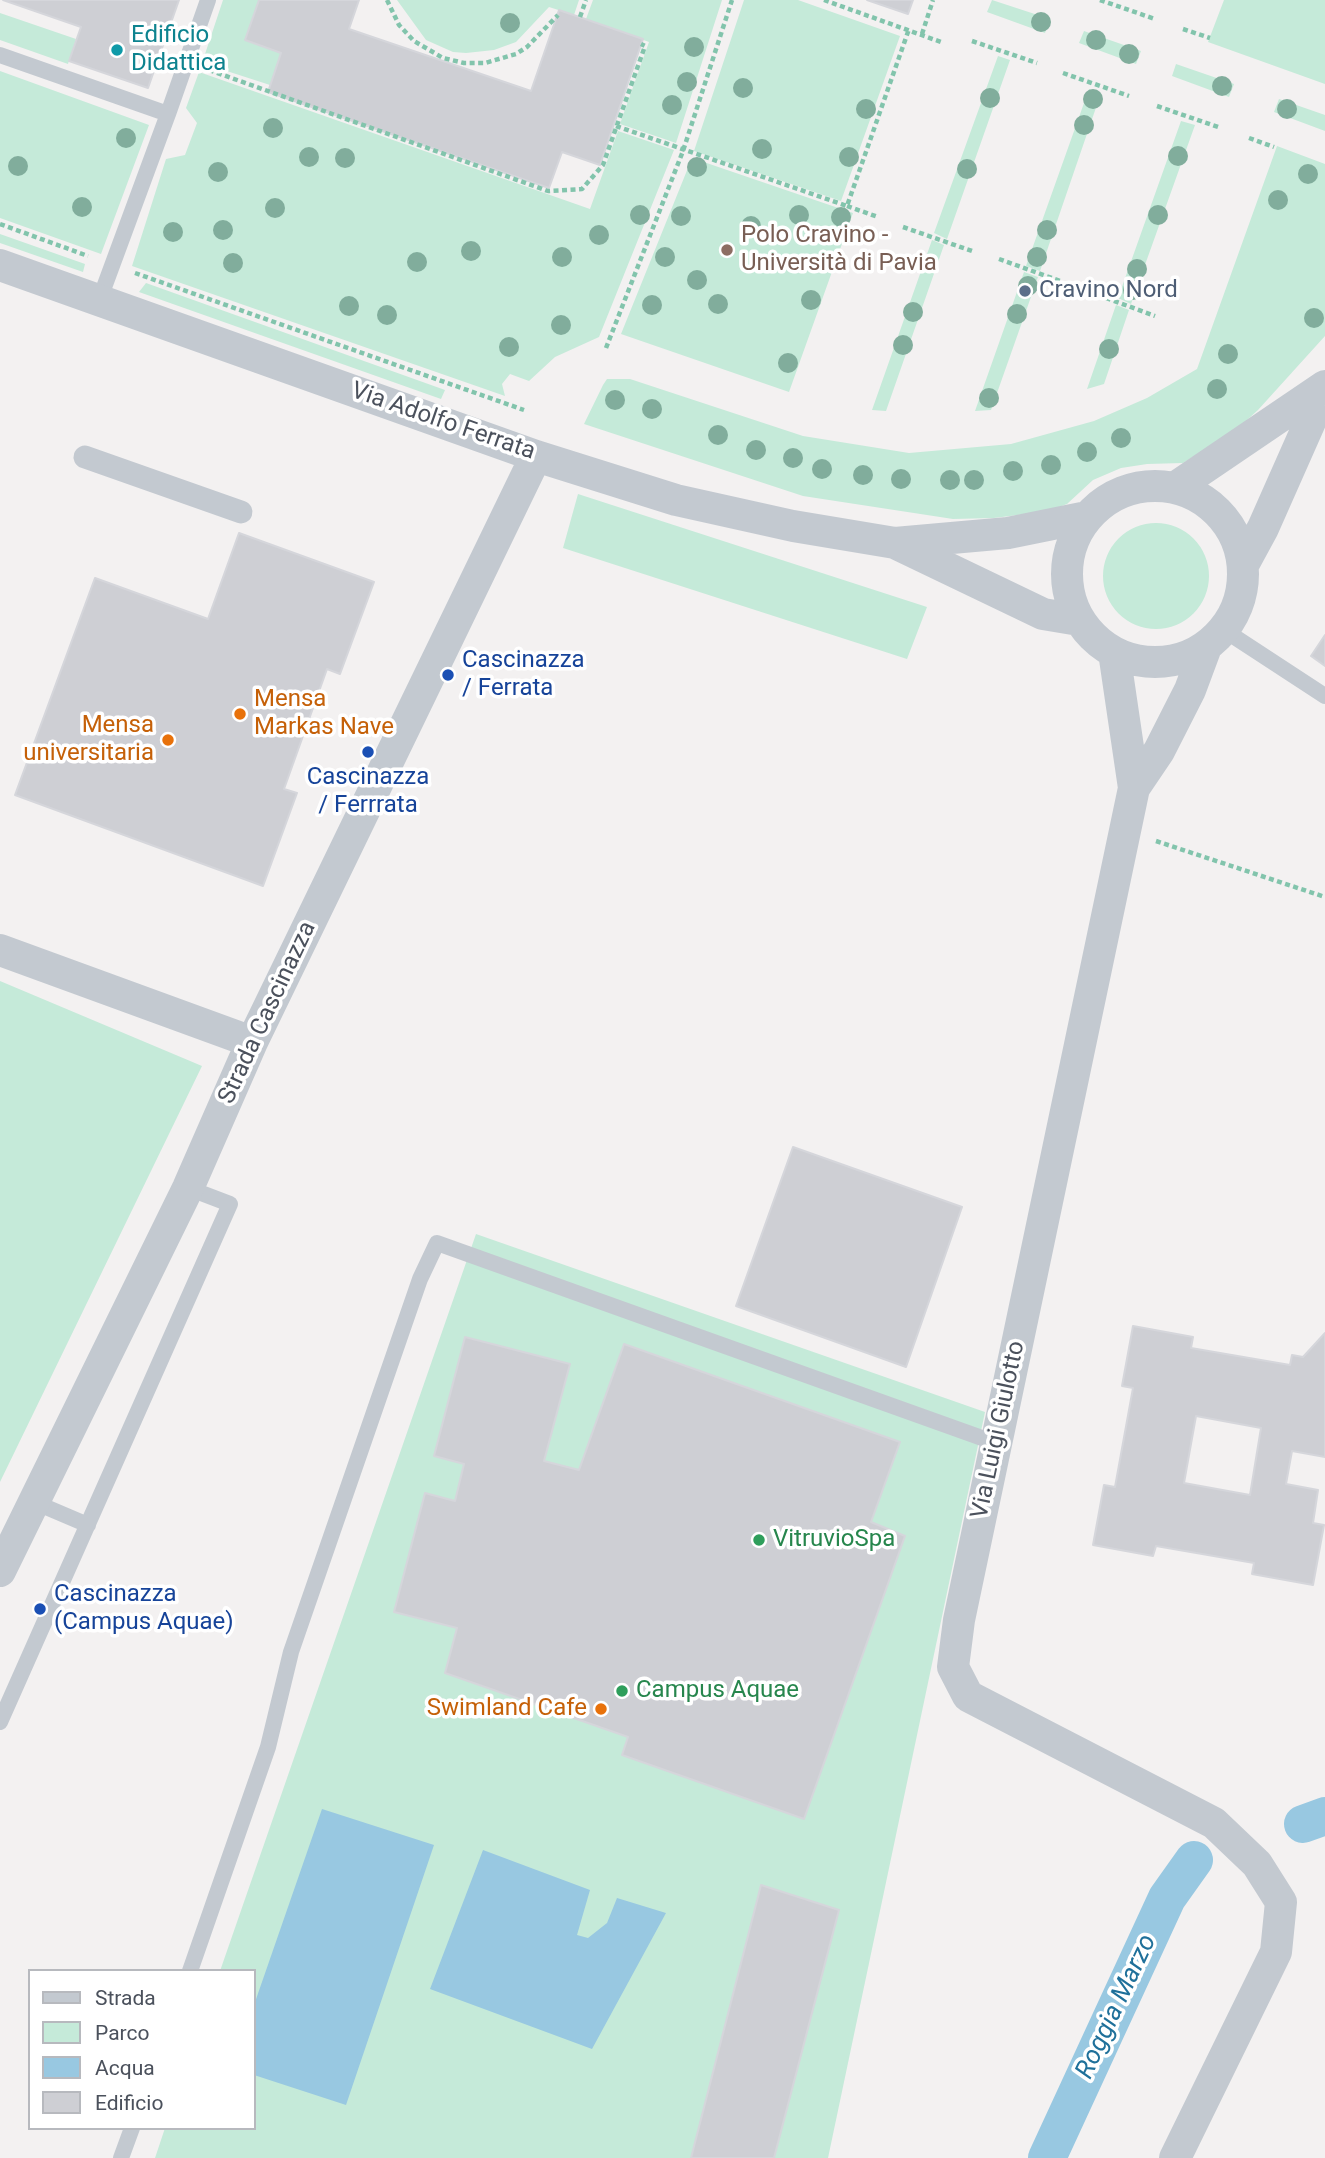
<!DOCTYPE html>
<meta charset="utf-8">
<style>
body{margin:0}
#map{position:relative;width:1325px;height:2158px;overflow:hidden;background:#f3f1f1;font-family:Roboto,sans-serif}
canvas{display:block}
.legend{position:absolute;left:28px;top:1969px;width:228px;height:161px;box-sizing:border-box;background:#fff;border:2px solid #b7b9be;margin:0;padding:9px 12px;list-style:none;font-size:21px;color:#4b515c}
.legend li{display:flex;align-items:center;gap:14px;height:35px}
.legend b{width:35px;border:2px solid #b7b9be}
</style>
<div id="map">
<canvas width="1325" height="2158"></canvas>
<ul class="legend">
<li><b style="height:9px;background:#c3c9d0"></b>Strada</li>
<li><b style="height:19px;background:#c5ead9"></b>Parco</li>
<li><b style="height:19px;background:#98c8e1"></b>Acqua</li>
<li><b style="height:19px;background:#cecfd4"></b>Edificio</li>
</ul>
</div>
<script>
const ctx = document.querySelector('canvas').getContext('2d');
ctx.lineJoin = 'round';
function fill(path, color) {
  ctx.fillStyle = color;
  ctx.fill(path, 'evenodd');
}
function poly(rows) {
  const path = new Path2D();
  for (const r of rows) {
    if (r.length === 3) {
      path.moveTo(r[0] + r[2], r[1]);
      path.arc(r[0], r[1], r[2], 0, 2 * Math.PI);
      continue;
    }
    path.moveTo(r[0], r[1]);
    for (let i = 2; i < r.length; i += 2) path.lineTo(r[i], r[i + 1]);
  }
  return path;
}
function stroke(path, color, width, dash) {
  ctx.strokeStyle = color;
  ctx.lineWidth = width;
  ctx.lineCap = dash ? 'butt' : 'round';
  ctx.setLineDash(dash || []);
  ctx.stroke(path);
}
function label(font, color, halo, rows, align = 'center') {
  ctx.font = font + ' Roboto,sans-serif';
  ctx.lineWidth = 7;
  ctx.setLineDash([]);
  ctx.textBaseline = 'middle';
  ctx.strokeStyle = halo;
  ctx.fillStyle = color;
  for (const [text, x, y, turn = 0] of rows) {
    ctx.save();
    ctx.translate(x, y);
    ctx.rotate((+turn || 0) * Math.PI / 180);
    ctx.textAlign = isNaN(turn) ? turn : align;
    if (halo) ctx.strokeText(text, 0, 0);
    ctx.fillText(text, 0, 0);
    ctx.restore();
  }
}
fill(poly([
 [223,0,259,0,245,40,281,53,270,85,202,63],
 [397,0,579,0,574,15,549,7,516,42,494,50,466,53,453,52,426,40],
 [593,0,722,0,676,143,620,124,649,42,586,19],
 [744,0,798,0,900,36,841,201,694,151],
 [992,0,1050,19,1045,33,987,12],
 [1224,0,1325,0,1325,84,1208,42],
 [0,13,76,39,68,64,0,40],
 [1084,31,1141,51,1136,64,1079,43],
 [998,56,1010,60,947,239,934,233],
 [1176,64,1234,84,1229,97,1172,76],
 [0,71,149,125,101,254,0,218],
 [199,72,590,209,618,131,674,150,599,337,555,357,529,381,510,374,502,384,505,396,132,266,166,159,185,155,197,123,186,108],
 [1089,89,1101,93,1040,271,1026,266],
 [1279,99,1325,115,1325,131,1274,112],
 [1181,121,1195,125,1131,304,1118,298],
 [1277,146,1325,164,1325,336,1258,410,1236,430,1183,463,1147,464,1121,468,1093,480,1067,504,1049,511,994,518,953,519,803,496,584,424,603,385,607,379,630,379,803,436,909,453,1011,444,1094,421,1147,398,1197,369],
 [692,158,853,213,789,392,621,334],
 [0,234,85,264,83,272,0,243],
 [932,240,944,245,886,411,872,410],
 [1024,272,1038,277,991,410,975,411],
 [146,283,445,390,441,399,139,292],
 [1116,305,1129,310,1104,384,1087,389],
 [578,494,927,607,907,659,563,548],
 [1156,576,53],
 [0,981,202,1066,0,1482],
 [476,1234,985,1412,828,2158,155,2158,165,2128,254,2128,254,1971,220,1971]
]), '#c5ead9');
fill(poly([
 [322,1809,434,1845,346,2105,254,2075,254,2005],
 [483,1850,590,1890,577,1935,588,1938,607,1923,617,1898,666,1913,592,2049,430,1989]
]), '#98c8e1');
stroke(poly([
 [1303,1824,1325,1816],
 [1047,2158,1167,1898,1194,1860]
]), '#98c8e1', 38);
const building = poly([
 [3,0,179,0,148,88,69,61,81,27,3,0],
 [259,0,359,0,349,29,531,91,559,10,643,39,600,165,562,152,549,188,268,92,281,53,245,40,259,0],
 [867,0,913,0,908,14,867,0],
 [239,533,374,582,340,674,327,669,284,789,297,793,263,886,15,795,95,578,208,619,239,533],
 [1325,635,1325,666,1311,656,1325,635],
 [793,1147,962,1207,906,1367,736,1306,793,1147],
 [1133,1326,1193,1337,1191,1348,1290,1365,1292,1355,1303,1357,1325,1333,1325,1457,1292,1451,1286,1484,1318,1490,1313,1523,1324,1525,1313,1585,1252,1574,1254,1563,1156,1546,1153,1556,1093,1545,1104,1485,1115,1487,1133,1388,1122,1386,1133,1326],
 [1196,1416,1261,1428,1250,1495,1184,1483,1196,1416],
 [465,1337,570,1364,544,1461,579,1470,624,1344,900,1442,871,1522,905,1536,804,1819,622,1755,628,1737,445,1673,457,1628,394,1612,425,1493,455,1501,464,1464,434,1456,465,1337],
 [761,1885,839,1910,774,2158,691,2158,761,1885]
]);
fill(building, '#cecfd4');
stroke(building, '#d5d6db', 2);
stroke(poly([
 [387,0,399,25,414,41,443,58,464,63,485,63,516,54,527,47,558,15],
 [824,0,941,42],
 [1100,0,1155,19],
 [580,17,586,0],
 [1183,29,1210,38],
 [922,34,933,0],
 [972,41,1037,63],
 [209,70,548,191,582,189,603,165,645,46,641,44],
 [1063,73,1129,96],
 [1157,106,1221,128],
 [616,126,847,206,909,29],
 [1249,138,1274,147],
 [847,206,878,217],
 [0,224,88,256],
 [903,227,972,251],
 [999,259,1063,282],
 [135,273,524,410],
 [1090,292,1155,316],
 [606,348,683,151,732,0],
 [1156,841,1325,897]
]), '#82c4ac', 4.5, [5, 3.5]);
stroke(poly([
 [0,55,168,114,99,301],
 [168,114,208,0],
 [1224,630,1325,696],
 [34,1502,88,1525],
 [0,1722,230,1204,188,1188],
 [190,1971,268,1747,291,1652,420,1279,437,1243,996,1443],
 [121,2158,132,2128]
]), '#c3c9d0', 16);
stroke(poly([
 [85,457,241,512]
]), '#c3c9d0', 23);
stroke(poly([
 [0,265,536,456,676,500,793,526,895,543,1043,614,1079,620],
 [1155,574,88],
 [1176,487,1325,386],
 [895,543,1008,533,1087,517],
 [1244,563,1263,528,1325,388],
 [1114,652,1134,788,959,1620,953,1667,968,1696,1214,1823,1257,1864,1281,1902,1276,1952,1175,2158],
 [1134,788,1159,751,1190,690,1206,647],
 [0,950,252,1042],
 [0,1571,188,1188,252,1042,536,456]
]), '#c3c9d0', 32);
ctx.fillStyle = '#81ad9c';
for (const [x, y] of [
 [1041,22],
 [510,23],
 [1096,40],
 [694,47],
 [1129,54],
 [687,82],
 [1222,86],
 [743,88],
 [990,98],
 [1093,99],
 [672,105],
 [866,109],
 [1287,109],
 [1084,125],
 [273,128],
 [126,138],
 [762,149],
 [1178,156],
 [309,157],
 [849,157],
 [345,158],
 [18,166],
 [697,167],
 [967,169],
 [218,172],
 [1308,174],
 [1278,200],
 [82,207],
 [275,208],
 [640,215],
 [799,215],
 [1158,215],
 [681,216],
 [841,217],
 [751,226],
 [223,230],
 [1047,230],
 [173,232],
 [599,235],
 [471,251],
 [562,257],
 [665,257],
 [1037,257],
 [417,262],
 [233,263],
 [1137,269],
 [697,280],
 [1028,286],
 [1133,290],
 [811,300],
 [718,304],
 [652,305],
 [349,306],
 [913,312],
 [1017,314],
 [387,315],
 [1314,318],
 [561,325],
 [903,345],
 [509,347],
 [1109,349],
 [1228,354],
 [788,363],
 [1217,389],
 [989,398],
 [615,400],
 [652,409],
 [718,435],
 [1121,438],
 [756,450],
 [1087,452],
 [793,458],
 [1051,465],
 [822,469],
 [1013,471],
 [863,475],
 [901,479],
 [950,480],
 [974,480]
]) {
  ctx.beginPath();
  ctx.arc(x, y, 10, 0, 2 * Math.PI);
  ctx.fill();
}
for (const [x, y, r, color] of [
 [117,50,7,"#0f9aa8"],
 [727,250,7,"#8d6e63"],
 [1025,291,7,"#5c6f8a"],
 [448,675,7,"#1a4fb4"],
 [240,714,7,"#e8710a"],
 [168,740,7,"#e8710a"],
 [368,752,7,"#1a4fb4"],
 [759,1540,7,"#2e9e5b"],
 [40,1609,7,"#1a4fb4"],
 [622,1691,7,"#2e9e5b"],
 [601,1709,7,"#e8710a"]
]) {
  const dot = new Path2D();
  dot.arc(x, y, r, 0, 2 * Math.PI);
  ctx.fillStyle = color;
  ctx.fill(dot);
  stroke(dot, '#fff', 2.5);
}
label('24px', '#0d838f', '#fff', [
 ["Edificio",131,36],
 ["Didattica",131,64]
], 'left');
label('24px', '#785e54', '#fff', [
 ["Polo Cravino -",741,236],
 ["Università di Pavia",741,264]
], 'left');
label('24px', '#4e5e75', '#fff', [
 ["Cravino Nord",1039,291]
], 'left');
label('24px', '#4b515c', '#fff', [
 ["Via Adolfo Ferrata",443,422,19],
 ["Strada Cascinazza",268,1013,-65],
 ["Via Luigi Giulotto",999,1430,-78]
]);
label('24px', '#164399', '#fff', [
 ["Cascinazza",462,661],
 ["/ Ferrata",462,689],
 ["Cascinazza",368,778,"center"],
 ["/ Ferrrata",368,806,"center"],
 ["Cascinazza",54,1595],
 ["(Campus Aquae)",54,1623]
], 'left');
label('24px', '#c56008', '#fff', [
 ["Mensa",254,700,"left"],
 ["Markas Nave",254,728,"left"],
 ["Mensa",154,726],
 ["universitaria",154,754],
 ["Swimland Cafe",587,1709]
], 'right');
label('24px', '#27864d', '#fff', [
 ["VitruvioSpa",773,1540],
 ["Campus Aquae",636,1691]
], 'left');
label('italic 26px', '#1f709a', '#fff', [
 ["Roggia Marzo",1117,2007,-65]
]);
</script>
